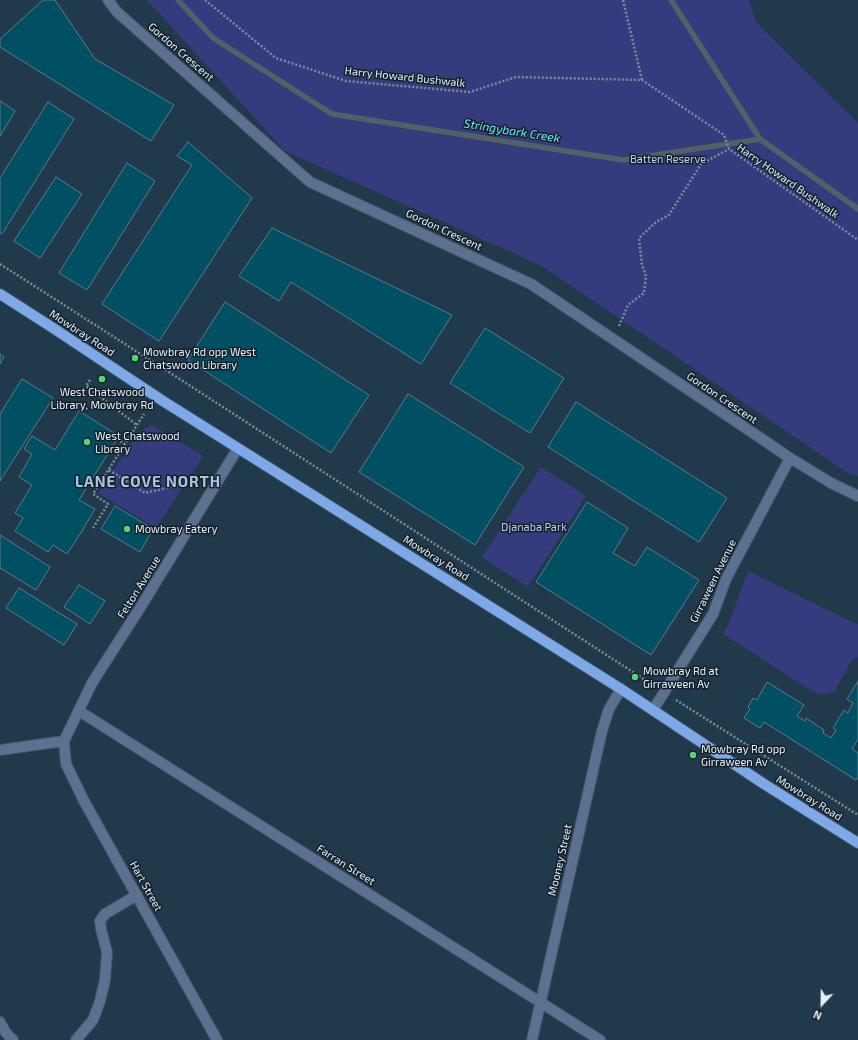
<!DOCTYPE html>
<style>
body{margin:0}
#map{position:relative;width:858px;height:1040px;overflow:hidden;background:#213a4b;font-family:"Exo 2",sans-serif}
canvas{display:block}
.north{position:absolute;left:802px;top:984px;width:40px;height:40px;-webkit-text-stroke:3px #152028;paint-order:stroke;rotate:202deg;font-size:11px;font-weight:700;line-height:16px;text-align:center;color:#e2f1fc}
.north::after{content:'';display:block;margin:auto;width:14px;height:18px;background:#e2f1fc;clip-path:polygon(50% 0,100% 100%,50% 72%,0 100%)}
</style>
<div id="map">
<canvas width="858" height="1040"></canvas>
<div class="north">N</div>
</div>
<script>
const ctx = document.querySelector('canvas').getContext('2d');
ctx.lineJoin = 'round';
function fill(path, color) {
  ctx.fillStyle = color;
  ctx.fill(path, 'evenodd');
}
function poly(rows) {
  const path = new Path2D();
  for (const r of rows) {
    path.moveTo(r[0], r[1]);
    for (let i = 2; i < r.length; i += 2) path.lineTo(r[i], r[i + 1]);
  }
  return path;
}
function stroke(path, color, width, dash) {
  ctx.strokeStyle = color;
  ctx.lineWidth = width;
  ctx.lineCap = dash ? 'butt' : 'round';
  ctx.setLineDash(dash || []);
  ctx.stroke(path);
}
function label(font, color, halo, rows, align = 'center') {
  ctx.font = font + ' "Exo 2",sans-serif';
  ctx.lineWidth = 3;
  ctx.setLineDash([]);
  ctx.textBaseline = 'middle';
  ctx.strokeStyle = halo;
  ctx.fillStyle = color;
  for (const [text, x, y, turn = 0] of rows) {
    ctx.save();
    ctx.translate(x, y);
    ctx.rotate((+turn || 0) * Math.PI / 180);
    ctx.textAlign = isNaN(turn) ? turn : align;
    if (halo) ctx.strokeText(text, 0, 0);
    ctx.fillText(text, 0, 0);
    ctx.restore();
  }
}
fill(poly([
 [147,0,749,0,756,22,858,123,858,476,851,475,542,266,285,151],
 [152,425,203,456,156,528,98,493,136,437,144,429],
 [541,467,586,496,528,587,482,557],
 [748,571,852,622,858,624,858,657,852,660,834,692,817,694,723,634,728,625]
]), '#353b7c');
stroke(poly([
 [178,0,213,38,332,114,623,160,760,139,858,209],
 [671,0,760,139]
]), '#506266', 5.5);
const building = poly([
 [43,0,55,0,95,59,174,105,151,141,0,47,0,39,43,0],
 [0,101,15,111,0,136,0,101],
 [48,102,74,119,2,234,0,233,0,178,48,102],
 [188,142,252,198,159,341,102,304,192,165,177,156,188,142],
 [127,163,155,181,87,290,59,273,127,163],
 [56,177,82,194,40,258,14,241,56,177],
 [272,228,452,315,421,364,291,282,279,301,239,276,272,228],
 [225,302,369,395,331,453,188,360,225,302],
 [485,328,564,378,530,433,450,383,485,328],
 [0,354,4,357,0,364,0,354],
 [22,379,53,398,0,481,0,414,22,379],
 [408,394,524,467,475,545,359,472,408,394],
 [576,402,727,498,699,542,548,447,576,402],
 [79,411,119,436,79,500,95,509,82,531,67,554,53,545,48,552,15,531,23,518,15,513,32,485,19,477,32,454,24,449,32,436,55,450,79,411],
 [587,502,628,528,613,553,635,566,647,547,699,580,651,655,536,582,587,502],
 [115,506,153,529,140,552,101,529,115,506],
 [0,535,50,567,36,590,0,568,0,535],
 [79,585,105,601,90,624,64,607,79,585],
 [19,588,77,624,64,645,6,608,19,588],
 [858,681,858,739,852,749,858,753,858,777,856,780,764,722,760,728,744,718,750,709,748,707,753,698,757,700,767,682,804,705,797,716,805,721,806,718,824,730,823,733,831,738,836,730,833,728,844,710,848,713,853,703,847,699,858,681]
]);
fill(building, '#004f63');
stroke(building, '#5a7c89', 1);
const minor = poly([
 [108,0,117,12,310,182,531,284,762,439,790,458,831,483,858,496],
 [653,710,713,614,726,579,790,458],
 [79,711,600,1040],
 [0,750,64,741],
 [0,1022,6,1033,13,1040],
 [76,1040,93,1020,100,1001,105,980,107,952,101,929,100,921,105,914,137,895],
 [217,1040,84,801,66,764,64,741,92,683,140,608,238,448],
 [532,1040,602,731,609,709,621,689]
]);
const major = poly([
 [0,294,50,326,163,401,621,689,764,784,858,843]
]);
stroke(minor, '#405767', 12);
stroke(major, '#405767', 12);
stroke(poly([
 [205,0,276,58,346,81,470,92,516,77,642,80,724,135,729,149,858,240],
 [623,0,642,80],
 [0,264,178,378,653,685],
 [619,326,628,305,644,293,646,276,642,265,639,238,656,222,669,215,701,164,729,149],
 [90,380,86,386,137,425],
 [117,439,125,444],
 [109,470,145,493,188,483],
 [93,528,108,504,93,494,144,414],
 [676,700,858,815]
]), '#798d9c', 2.5, [2, 2]);
stroke(minor, '#5c7190', 10);
stroke(major, '#7ea9e9', 10);
for (const [x, y, r, color] of [
 [135,358,4,"#50d674"],
 [102,379,4,"#50d674"],
 [87,442,4,"#50d674"],
 [127,529,4,"#50d674"],
 [635,677,4,"#50d674"],
 [693,755,4,"#50d674"]
]) {
  const dot = new Path2D();
  dot.arc(x, y, r, 0, 2 * Math.PI);
  ctx.fillStyle = color;
  ctx.fill(dot);
  stroke(dot, '#152028', 1.5);
}
label('11px', '#e2f1fc', '#152028', [
 ["Gordon Crescent",181,52,41],
 ["Harry Howard Bushwalk",405,77,6],
 ["Harry Howard Bushwalk",788,181,35],
 ["Gordon Crescent",444,230,25],
 ["Mowbray Road",82,333,33],
 ["Gordon Crescent",722,398,34],
 ["Mowbray Road",436,558,32],
 ["Girraween Avenue",713,581,-64],
 ["Felton Avenue",139,587,-58],
 ["Mowbray Road",809,798,32],
 ["Mooney Street",560,860,-77],
 ["Farran Street",346,865,32],
 ["Hart Street",146,886,61]
]);
label('11px', '#c3cbf7', '#152028', [
 ["Batten Reserve",668,159],
 ["Djanaba Park",534,527]
]);
label('11px', '#e2f1fc', '#152028', [
 ["Mowbray Rd opp West",143,352],
 ["Chatswood Library",143,365],
 ["West Chatswood",102,392,"center"],
 ["Library, Mowbray Rd",102,405,"center"],
 ["West Chatswood",95,436],
 ["Library",95,449],
 ["Mowbray Eatery",135,529],
 ["Mowbray Rd at",643,671],
 ["Girraween Av",643,684],
 ["Mowbray Rd opp",701,749],
 ["Girraween Av",701,762]
], 'left');
label('italic 12px', '#60eefb', '#152028', [
 ["Stringybark Creek",512,131,9]
]);
ctx.letterSpacing = '1px';
label('bold 15px', '#a8c5db', '#152028', [
 ["LANE COVE NORTH",148,482]
]);
ctx.letterSpacing = '0px';
</script>
